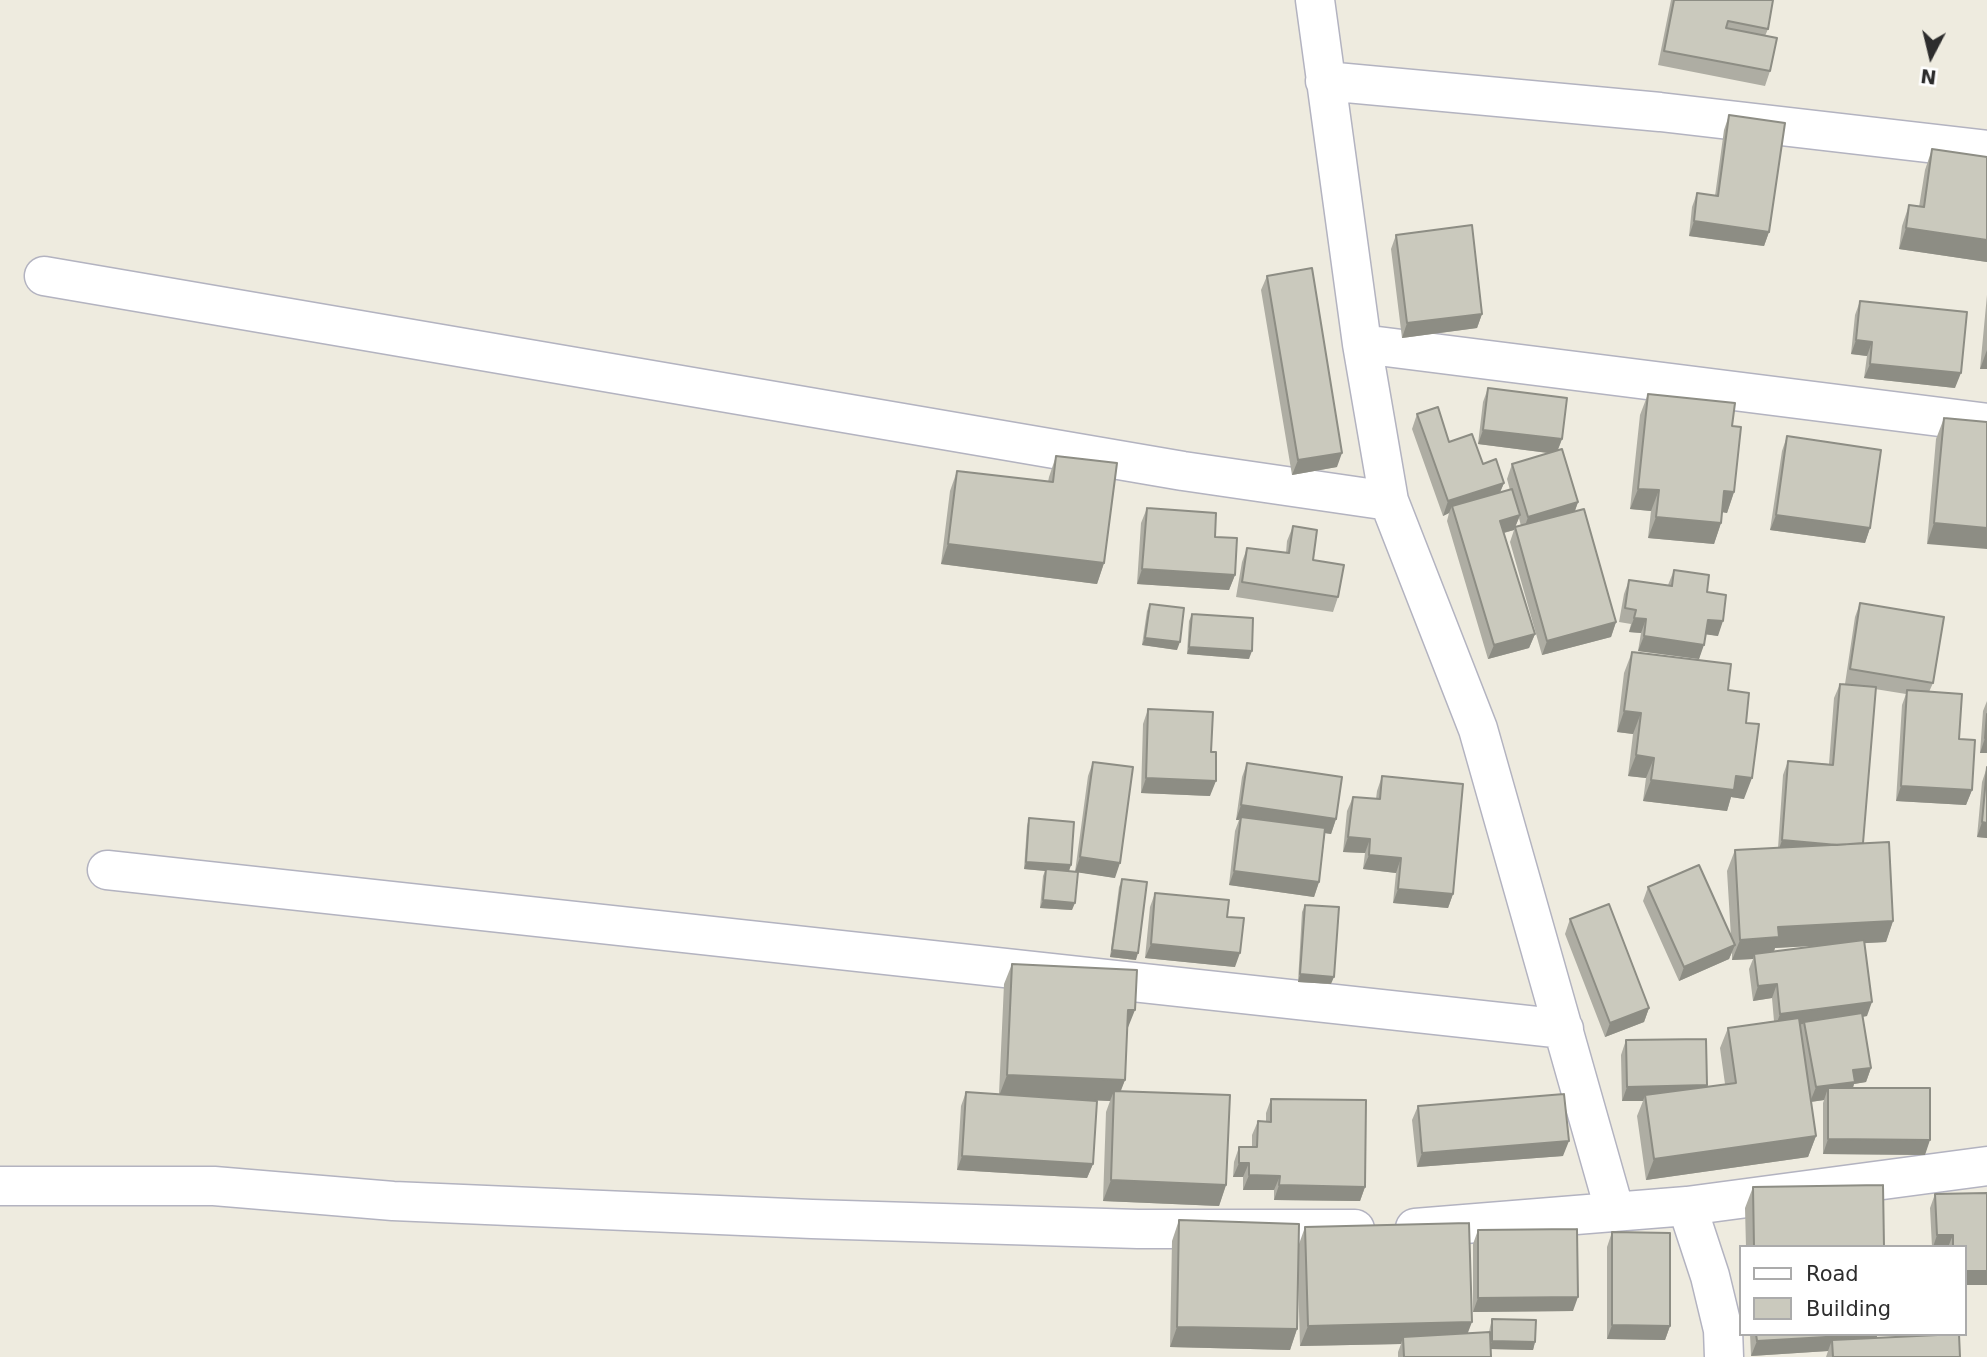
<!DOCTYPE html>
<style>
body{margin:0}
#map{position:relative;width:1987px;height:1357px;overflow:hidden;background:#eeebdf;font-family:"DejaVu Sans",sans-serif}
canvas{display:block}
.legend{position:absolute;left:1739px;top:1245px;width:228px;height:91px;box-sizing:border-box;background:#fff;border:2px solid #ababab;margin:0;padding:9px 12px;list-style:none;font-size:21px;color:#2d2d2d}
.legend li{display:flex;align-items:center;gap:14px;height:35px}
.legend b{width:35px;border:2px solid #ababab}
.north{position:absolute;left:1896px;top:21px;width:70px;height:70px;-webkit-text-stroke:5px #fff;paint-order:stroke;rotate:187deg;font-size:19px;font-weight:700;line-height:28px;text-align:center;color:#2d2d2d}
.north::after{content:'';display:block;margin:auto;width:24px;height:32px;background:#2d2d2d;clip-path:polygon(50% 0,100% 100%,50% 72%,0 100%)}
</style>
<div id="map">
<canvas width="1987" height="1357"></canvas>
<ul class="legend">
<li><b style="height:9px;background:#fff"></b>Road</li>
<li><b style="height:19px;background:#cac9bd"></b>Building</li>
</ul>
<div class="north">N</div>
</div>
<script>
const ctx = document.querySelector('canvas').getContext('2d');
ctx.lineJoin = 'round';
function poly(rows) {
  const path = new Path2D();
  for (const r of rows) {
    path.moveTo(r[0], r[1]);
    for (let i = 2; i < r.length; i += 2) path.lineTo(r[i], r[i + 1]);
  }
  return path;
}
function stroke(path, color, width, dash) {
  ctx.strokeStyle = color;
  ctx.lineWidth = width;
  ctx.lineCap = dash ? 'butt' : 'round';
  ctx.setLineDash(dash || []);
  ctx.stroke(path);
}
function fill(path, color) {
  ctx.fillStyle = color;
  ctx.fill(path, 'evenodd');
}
const street = poly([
 [1315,0,1362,344,1389,501,1478,729,1615,1212],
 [1325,81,1660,112,1987,150],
 [44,276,1183,471,1389,501],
 [1362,344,1987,423],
 [107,870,1564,1029],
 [0,1186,214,1186,393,1201,812,1219,1138,1229,1355,1229],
 [1687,1206,1710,1276,1723,1330,1724,1357],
 [1415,1228,1687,1206,1987,1166]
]);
stroke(street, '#b3b3c0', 41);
stroke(street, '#fff', 38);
fill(poly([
 [1671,0,1773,0,1768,29,1765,36,1770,71,1765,86,1658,65],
 [1729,115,1769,232,1764,246,1689,236,1692,207,1697,193,1715,196,1724,130],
 [1932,149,1987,157,1987,262,1899,249,1902,226,1909,205,1919,207,1925,170],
 [1396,235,1482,314,1477,328,1402,338,1391,249],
 [1267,276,1337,467,1292,475,1261,290],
 [1987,295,1987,369,1980,369],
 [1860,301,1955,388,1864,378,1867,356,1851,354,1855,315],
 [1488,388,1562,439,1558,450,1578,502,1575,511,1616,622,1611,637,1542,655,1510,542,1514,530,1504,533,1535,634,1529,648,1488,659,1447,521,1449,513,1443,516,1412,429,1417,414,1449,442,1483,464,1504,483,1500,492,1510,490,1507,479,1512,464,1549,453,1478,444,1483,402],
 [1519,518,1521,526,1515,527],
 [1648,394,1732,426,1734,492,1727,513,1722,512,1721,523,1714,544,1648,538,1651,511,1630,509,1640,415],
 [1944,418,1987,422,1927,544,1936,439],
 [1787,436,1870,528,1865,543,1770,530,1782,451],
 [1056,456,1104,563,1097,584,941,564,950,491,957,471,1048,482,1049,477],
 [1147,508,1215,537,1235,575,1229,590,1137,584,1141,523],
 [1293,526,1313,560,1338,597,1333,612,1236,597,1242,562,1247,548,1286,553,1287,541],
 [1674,570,1707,592,1718,636,1706,634,1699,659,1638,651,1641,633,1629,632,1631,624,1619,622,1624,594,1629,580,1668,585],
 [1860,603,1933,683,1929,692,1959,739,1972,790,1966,805,1896,801,1902,705,1906,694,1875,689,1863,843,1893,921,1886,942,1864,943,1867,1016,1863,1017,1871,1068,1866,1082,1854,1084,1853,1088,1925,1155,1823,1154,1823,1103,1824,1100,1811,1102,1816,1136,1808,1157,1646,1180,1637,1116,1643,1101,1622,1101,1621,1055,1626,1040,1707,1087,1725,1084,1720,1048,1728,1028,1774,1021,1772,998,1753,1001,1749,969,1753,959,1732,960,1732,952,1729,959,1679,981,1643,901,1648,887,1731,937,1727,871,1735,850,1778,848,1783,775,1788,761,1829,764,1834,698,1840,684,1845,684,1855,617],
 [1821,945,1774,952,1775,948],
 [1150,604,1177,650,1142,645,1147,611],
 [1192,614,1249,659,1187,654,1189,621],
 [1632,652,1728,690,1746,723,1744,799,1731,797,1727,811,1643,801,1646,778,1628,776,1633,734,1617,732,1624,673],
 [1987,701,1987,753,1980,753,1983,711],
 [1148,709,1211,752,1210,796,1141,793,1143,724],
 [1093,762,1115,878,1078,872,1072,910,1040,908,1043,876,1045,871,1024,869,1027,826,1029,818,1071,865,1069,871,1075,872,1088,776],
 [1247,763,1336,819,1331,834,1325,833,1319,882,1314,897,1229,885,1235,831,1239,820,1236,820,1242,777],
 [1987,767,1987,838,1977,837,1982,782],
 [1382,776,1453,894,1448,908,1393,903,1396,873,1363,869,1365,853,1343,852,1347,811,1353,797,1376,799,1377,791],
 [1122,879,1136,960,1110,957,1119,887],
 [1155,893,1227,917,1235,967,1145,958,1150,907],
 [1305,905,1331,984,1298,982,1302,912],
 [1570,919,1649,1008,1644,1022,1605,1037,1565,934],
 [1012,964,1127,1030,1125,1080,1120,1091,1226,1185,1219,1206,1103,1201,1106,1112,1110,1101,1053,1098,1093,1164,1087,1178,957,1170,961,1106,966,1092,999,1094,1004,984],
 [1271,1099,1365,1187,1360,1201,1274,1200,1274,1190,1243,1190,1243,1177,1233,1177,1234,1162,1239,1147,1252,1147,1252,1135,1258,1121,1266,1121,1266,1113],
 [1418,1106,1563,1156,1417,1167,1412,1120],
 [1753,1187,1884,1247,1746,1247,1745,1208],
 [1987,1193,1987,1285,1964,1285,1964,1247,1932,1247,1930,1208,1935,1194],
 [1179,1220,1299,1244,1305,1227,1468,1334,1489,1332,1490,1327,1492,1319,1535,1342,1533,1350,1491,1349,1491,1357,1398,1357,1398,1352,1401,1344,1300,1346,1298,1277,1297,1329,1290,1350,1170,1347,1172,1241],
 [1478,1230,1573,1311,1473,1312,1473,1244],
 [1612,1232,1670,1326,1665,1340,1607,1339,1607,1247],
 [1750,1334,1878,1334,1876,1338,1960,1357,1826,1357,1828,1351,1751,1356]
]), '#aeada3');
fill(poly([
 [1694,221,1769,232,1764,246,1689,236],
 [1906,228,1987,240,1987,262,1899,249],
 [1482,314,1477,328,1402,338,1407,323],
 [1856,340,1872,342,1867,356,1851,354],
 [1987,350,1987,369,1980,369],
 [1870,364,1961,373,1955,388,1864,378],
 [1483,430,1562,439,1556,454,1478,444],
 [1342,453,1337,467,1292,475,1298,460],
 [1504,483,1498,497,1452,506,1449,513,1443,516,1448,501],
 [1638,489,1659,490,1651,511,1630,509],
 [1724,491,1734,492,1727,513,1717,511],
 [1578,502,1573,516,1523,532,1528,517],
 [1520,515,1514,530,1495,535,1500,521],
 [1776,515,1870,528,1865,543,1770,530],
 [1656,517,1721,523,1714,544,1648,538],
 [1934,523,1987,528,1987,549,1927,544],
 [948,544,1104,563,1097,584,941,564],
 [1142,569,1235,575,1229,590,1137,584],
 [1634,618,1646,619,1641,633,1629,632],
 [1708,620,1723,621,1718,636,1703,634],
 [1616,622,1611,637,1542,655,1547,641],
 [1535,634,1529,648,1488,659,1494,645],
 [1644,636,1704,645,1699,659,1638,651],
 [1145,638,1180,642,1177,650,1142,645],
 [1189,647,1252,651,1249,659,1187,654],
 [1624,711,1641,713,1633,734,1617,732],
 [1985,738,1987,739,1987,753,1980,753],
 [1636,755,1654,758,1646,778,1628,776],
 [1736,776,1752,778,1744,799,1731,797,1727,811,1643,801,1651,780],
 [1146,778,1216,781,1210,796,1141,793],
 [1901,786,1972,790,1966,805,1896,801],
 [1241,805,1336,819,1331,834,1240,820,1241,817,1239,820,1236,820],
 [1982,822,1987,823,1987,838,1977,837],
 [1348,837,1370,839,1365,853,1343,852],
 [1782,840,1862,847,1777,855],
 [1369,855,1401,858,1396,873,1363,869],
 [1080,857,1120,863,1115,878,1075,872],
 [1026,862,1071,865,1068,873,1024,869],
 [1234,871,1319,882,1314,897,1229,885],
 [1398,889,1453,894,1448,908,1393,903],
 [1043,900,1075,903,1072,910,1040,908],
 [1893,921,1886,942,1775,948,1771,958,1754,954,1753,959,1732,960,1740,940,1778,927],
 [1151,944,1240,953,1235,967,1145,958],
 [1735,945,1729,959,1679,981,1684,967],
 [1112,950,1138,953,1136,960,1110,957],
 [1300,974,1334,977,1331,984,1298,982],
 [1777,984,1772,998,1753,1001,1758,986],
 [1872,1002,1867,1016,1805,1024,1804,1022,1803,1024,1775,1028,1780,1014],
 [1649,1008,1644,1022,1605,1037,1610,1023],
 [1128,1010,1135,1010,1127,1030],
 [1871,1068,1866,1082,1854,1084,1850,1096,1828,1088,1824,1100,1810,1102,1816,1087,1853,1070],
 [1007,1075,1125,1080,1117,1101,1114,1091,1110,1101,999,1096],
 [1707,1085,1702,1099,1645,1095,1643,1101,1622,1101,1627,1087],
 [1816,1136,1808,1157,1646,1180,1654,1159],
 [1828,1139,1930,1140,1925,1155,1823,1154],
 [1569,1141,1563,1156,1417,1167,1422,1153],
 [962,1156,1093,1164,1087,1178,957,1170],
 [1239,1163,1249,1163,1243,1177,1233,1177],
 [1249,1175,1280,1176,1274,1190,1243,1190],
 [1111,1180,1226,1185,1219,1206,1103,1201],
 [1279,1185,1365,1187,1360,1201,1274,1200],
 [1937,1235,1953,1235,1948,1247,1933,1247],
 [1964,1271,1987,1271,1987,1285,1964,1285],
 [1578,1297,1573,1311,1473,1312,1478,1298],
 [1472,1322,1464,1343,1403,1337,1401,1344,1300,1346,1308,1326],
 [1612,1325,1670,1326,1665,1340,1607,1339],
 [1177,1327,1297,1329,1290,1350,1170,1347],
 [1878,1334,1872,1349,1832,1340,1828,1351,1751,1356,1757,1341],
 [1492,1341,1535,1342,1533,1350,1489,1349]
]), '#8d8d84');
const building = poly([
 [1674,0,1773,0,1768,29,1728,21,1726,28,1777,38,1770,71,1664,51,1674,0],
 [1729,115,1785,123,1769,232,1694,221,1697,193,1718,196,1729,115],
 [1932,149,1987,157,1987,240,1906,228,1909,205,1924,207,1932,149],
 [1472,225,1482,314,1407,323,1396,235,1472,225],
 [1312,268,1342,453,1298,460,1267,276,1312,268],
 [1860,301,1967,312,1961,373,1870,364,1872,342,1856,340,1860,301],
 [1488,388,1567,398,1562,439,1483,430,1488,388],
 [1648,394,1735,403,1732,426,1741,427,1734,492,1724,491,1721,523,1656,517,1659,490,1638,489,1648,394],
 [1438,407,1449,442,1472,434,1483,464,1496,459,1504,483,1448,501,1417,414,1438,407],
 [1944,418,1987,422,1987,528,1934,523,1944,418],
 [1787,436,1881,450,1870,528,1776,515,1787,436],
 [1562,449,1578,502,1528,517,1512,464,1562,449],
 [1056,456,1117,463,1104,563,948,544,957,471,1053,482,1056,456],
 [1512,489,1520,515,1500,521,1535,634,1494,645,1452,506,1512,489],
 [1147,508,1216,513,1215,537,1237,538,1235,575,1142,569,1147,508],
 [1584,509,1616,622,1547,641,1515,527,1584,509],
 [1293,526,1317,530,1313,560,1344,565,1338,597,1242,582,1247,548,1289,553,1293,526],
 [1674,570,1709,575,1707,592,1726,595,1723,621,1708,620,1704,645,1644,636,1646,619,1634,618,1636,610,1625,608,1629,580,1672,586,1674,570],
 [1860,603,1944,617,1933,683,1850,669,1860,603],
 [1150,604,1184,608,1180,642,1145,638,1150,604],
 [1192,614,1253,618,1252,651,1189,647,1192,614],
 [1632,652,1731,664,1728,690,1749,693,1746,723,1759,724,1752,778,1736,776,1734,790,1651,780,1654,758,1636,755,1641,713,1624,711,1632,652],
 [1840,684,1876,687,1863,843,1837,845,1782,840,1788,761,1833,765,1840,684],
 [1907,690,1962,694,1959,739,1975,740,1972,790,1901,786,1907,690],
 [1148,709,1213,712,1211,752,1216,752,1216,781,1146,778,1148,709],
 [1987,714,1987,739,1985,738,1987,714],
 [1093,762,1133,767,1120,863,1080,857,1093,762],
 [1247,763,1342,777,1336,819,1241,805,1247,763],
 [1987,767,1987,823,1982,822,1987,767],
 [1382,776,1463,784,1453,894,1398,889,1401,858,1369,855,1370,839,1348,837,1353,797,1380,799,1382,776],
 [1241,817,1325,828,1319,882,1234,871,1241,817],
 [1029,818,1074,822,1071,865,1026,862,1029,818],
 [1889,842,1893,921,1778,927,1779,937,1740,940,1735,850,1889,842],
 [1699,865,1735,945,1684,967,1648,887,1699,865],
 [1046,869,1078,872,1075,903,1043,900,1046,869],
 [1122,879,1147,882,1138,953,1112,950,1122,879],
 [1155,893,1229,900,1227,917,1244,918,1240,953,1151,944,1155,893],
 [1609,904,1649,1008,1610,1023,1570,919,1609,904],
 [1305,905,1339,907,1334,977,1300,974,1305,905],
 [1864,940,1872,1002,1780,1014,1777,984,1758,986,1754,954,1864,940],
 [1012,964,1137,970,1135,1010,1128,1010,1125,1080,1007,1075,1012,964],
 [1862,1013,1871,1068,1853,1070,1855,1082,1816,1087,1804,1022,1862,1013],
 [1799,1018,1816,1136,1654,1159,1645,1095,1736,1083,1728,1028,1799,1018],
 [1706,1039,1707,1085,1627,1087,1626,1040,1706,1039],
 [1828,1088,1930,1088,1930,1140,1828,1139,1828,1088],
 [1114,1091,1230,1095,1226,1185,1111,1180,1114,1091],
 [966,1092,1097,1101,1093,1164,962,1156,966,1092],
 [1564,1094,1569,1141,1422,1153,1418,1106,1564,1094],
 [1271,1099,1366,1100,1365,1187,1279,1185,1280,1176,1249,1175,1249,1163,1239,1163,1239,1147,1257,1147,1258,1121,1271,1122,1271,1099],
 [1883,1185,1884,1247,1754,1247,1753,1187,1883,1185],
 [1987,1193,1987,1271,1964,1271,1964,1247,1953,1247,1953,1235,1937,1235,1935,1194,1987,1193],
 [1179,1220,1299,1224,1297,1329,1177,1327,1179,1220],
 [1469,1223,1472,1322,1308,1326,1305,1227,1469,1223],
 [1577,1229,1578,1297,1478,1298,1478,1230,1577,1229],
 [1612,1232,1670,1233,1670,1326,1612,1325,1612,1232],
 [1492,1319,1536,1320,1535,1342,1492,1341,1492,1319],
 [1490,1332,1491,1357,1404,1357,1403,1337,1490,1332],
 [1756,1334,1878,1334,1757,1341,1756,1334],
 [1959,1334,1960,1357,1833,1357,1832,1340,1959,1334]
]);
fill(building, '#cac9bd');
stroke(building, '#8d8d84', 2);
</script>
